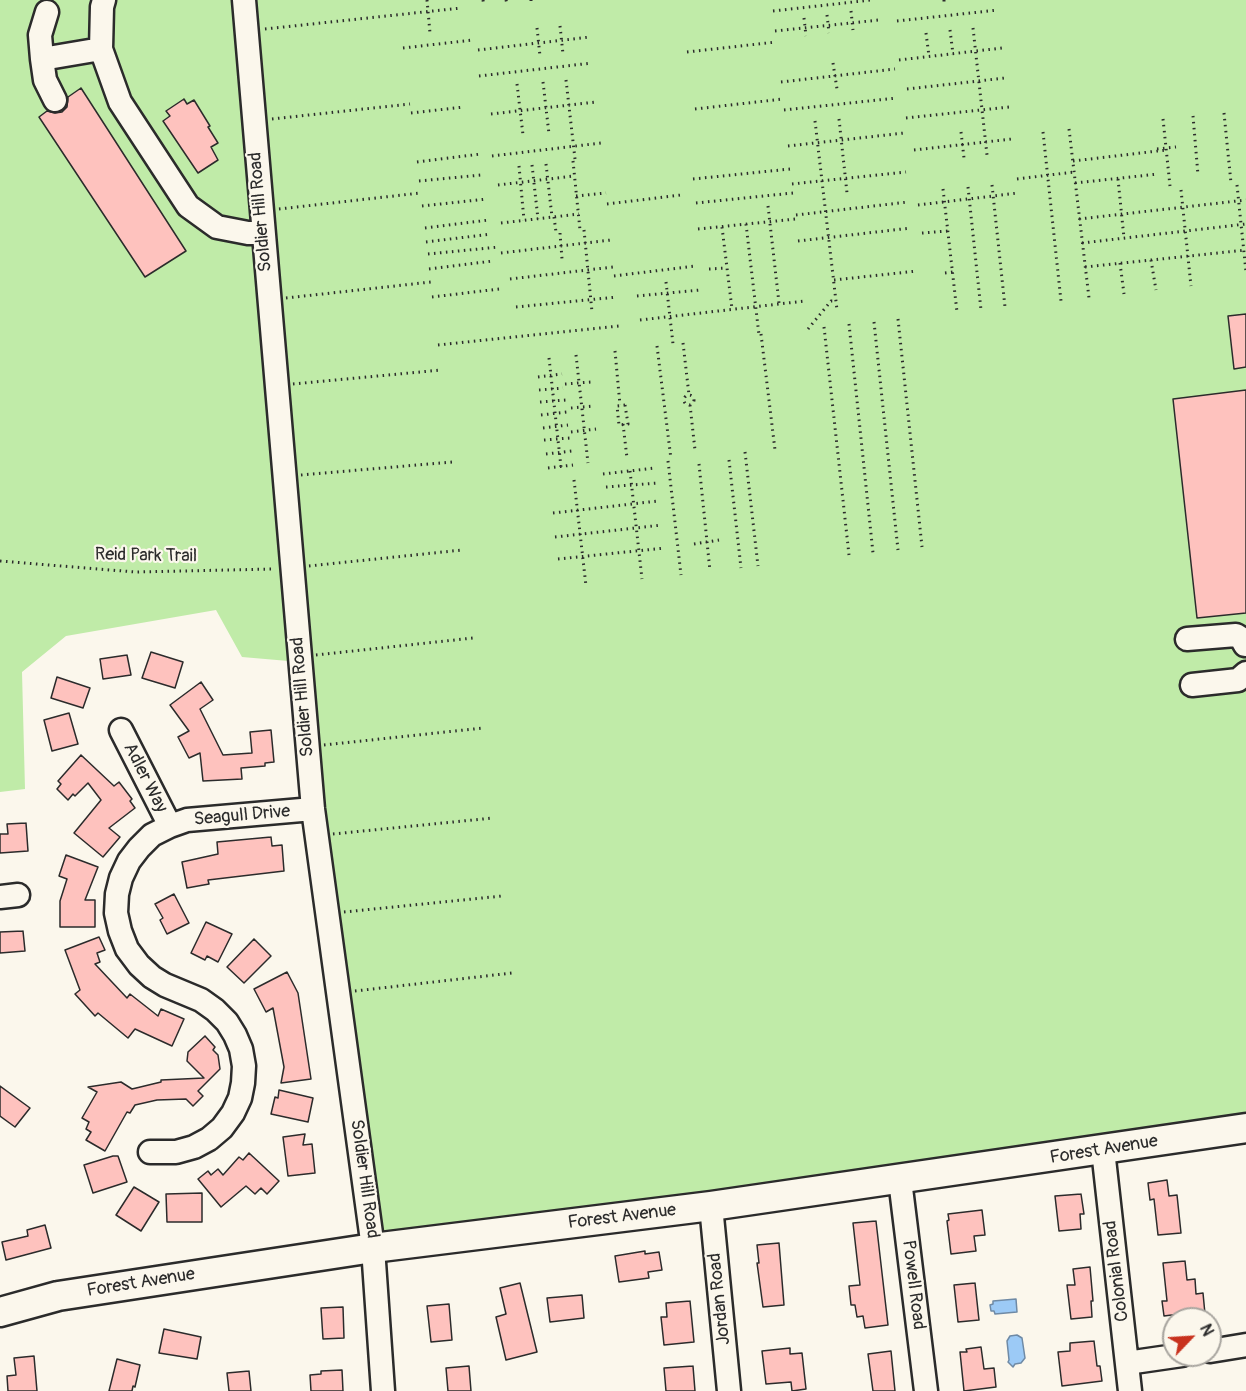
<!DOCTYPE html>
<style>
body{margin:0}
#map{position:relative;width:1246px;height:1391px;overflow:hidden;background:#fbf7ec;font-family:Pangolin,sans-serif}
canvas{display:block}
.north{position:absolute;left:1162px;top:1307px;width:60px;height:60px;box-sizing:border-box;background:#fbf7ec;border:2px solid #a8a59f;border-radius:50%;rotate:65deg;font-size:16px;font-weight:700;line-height:24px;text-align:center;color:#2b2b2b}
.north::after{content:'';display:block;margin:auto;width:21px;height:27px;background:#c8321e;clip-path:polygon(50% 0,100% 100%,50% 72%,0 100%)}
</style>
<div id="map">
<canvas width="1246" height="1391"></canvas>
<div class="north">N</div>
</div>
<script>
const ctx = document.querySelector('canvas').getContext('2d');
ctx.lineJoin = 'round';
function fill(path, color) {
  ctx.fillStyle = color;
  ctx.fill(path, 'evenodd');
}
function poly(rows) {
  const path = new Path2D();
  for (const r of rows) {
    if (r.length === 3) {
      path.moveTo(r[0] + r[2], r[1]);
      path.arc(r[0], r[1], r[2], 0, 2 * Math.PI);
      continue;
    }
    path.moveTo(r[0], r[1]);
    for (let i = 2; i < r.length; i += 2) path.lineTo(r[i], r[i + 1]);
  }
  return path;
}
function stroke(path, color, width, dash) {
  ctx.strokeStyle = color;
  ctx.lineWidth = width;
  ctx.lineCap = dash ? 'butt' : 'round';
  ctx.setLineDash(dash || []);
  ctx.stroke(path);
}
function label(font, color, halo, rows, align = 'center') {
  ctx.font = font + ' Pangolin,sans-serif';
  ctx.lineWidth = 4.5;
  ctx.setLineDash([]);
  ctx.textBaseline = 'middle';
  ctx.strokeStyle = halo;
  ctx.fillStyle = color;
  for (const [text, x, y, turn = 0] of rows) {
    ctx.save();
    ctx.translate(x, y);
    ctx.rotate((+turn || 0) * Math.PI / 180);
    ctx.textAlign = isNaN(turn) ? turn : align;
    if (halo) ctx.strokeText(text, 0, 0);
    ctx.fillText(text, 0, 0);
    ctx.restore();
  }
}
fill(poly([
 [0,0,1246,0,1246,1128,373,1248,300,662,242,657,216,610,66,636,22,672,25,789,0,792]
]), '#c0eba8');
const water = poly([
 [1016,1299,1017,1312,995,1314,994,1311,991,1311,990,1305,993,1304,993,1301,1016,1299],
 [1017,1335,1022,1338,1025,1358,1021,1363,1015,1364,1013,1367,1008,1362,1009,1360,1007,1341,1010,1336,1017,1335]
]);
fill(water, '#9ccaf6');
stroke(water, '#6f8aa5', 1.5);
const building = poly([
 [81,88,186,251,145,277,39,117,47,111,55,113,62,112,67,107,68,97,81,88],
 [184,99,187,104,194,100,210,126,208,127,218,143,211,147,218,160,198,173,163,121,170,116,166,111,184,99],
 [1246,314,1246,367,1234,369,1228,316,1246,314],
 [1246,390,1246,613,1197,618,1173,399,1246,390],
 [151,652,183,662,175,688,142,678,151,652],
 [127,655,131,675,103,679,100,659,127,655],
 [57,677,90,688,83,708,51,698,57,677],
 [201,682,213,700,200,709,223,755,252,753,250,732,271,730,274,762,265,763,265,766,241,768,242,779,203,781,200,753,189,758,178,737,189,731,170,705,201,682],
 [69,713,78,744,52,751,44,720,69,713],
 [81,755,114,786,119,782,132,799,130,801,135,808,109,828,120,837,103,857,74,833,101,800,88,783,75,796,73,794,68,800,57,789,61,784,58,781,81,755],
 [26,823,28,851,0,853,0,834,8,834,7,824,26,823],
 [271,837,272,846,282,845,284,871,208,880,209,884,187,888,182,862,218,854,217,842,271,837],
 [66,855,98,867,85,900,95,900,95,927,60,927,60,901,67,879,59,876,66,855],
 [174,894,189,923,167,934,160,920,163,918,155,904,174,894],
 [206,922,232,934,218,962,207,956,205,960,191,953,206,922],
 [23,931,25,951,0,953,0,932,23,931],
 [99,937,105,950,97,953,100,962,95,964,127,998,130,994,158,1016,161,1009,184,1019,172,1046,135,1029,128,1038,98,1013,95,1016,75,994,80,990,65,950,99,937],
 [254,939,271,956,244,983,227,967,254,939],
 [287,972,298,993,311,1079,281,1083,284,1067,273,1008,266,1012,254,989,287,972],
 [205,1036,215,1047,213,1050,218,1055,220,1069,198,1091,203,1096,193,1106,186,1099,157,1100,135,1105,130,1113,127,1112,105,1151,86,1140,91,1132,86,1129,89,1122,82,1118,97,1092,88,1087,121,1082,132,1089,161,1082,161,1080,204,1078,187,1061,188,1052,205,1036],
 [0,1086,30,1108,15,1127,0,1116,0,1086],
 [279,1090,313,1098,308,1122,271,1114,275,1097,278,1098,279,1090],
 [305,1134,303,1145,312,1144,315,1173,288,1176,283,1137,305,1134],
 [249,1153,279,1181,267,1194,261,1188,255,1194,246,1186,221,1207,198,1179,208,1171,211,1175,218,1169,223,1175,239,1157,243,1160,249,1153],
 [113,1156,118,1156,127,1182,93,1193,84,1165,113,1156],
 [1167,1180,1169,1196,1177,1195,1181,1233,1158,1235,1154,1199,1150,1200,1148,1183,1167,1180],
 [134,1187,159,1202,141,1231,116,1215,134,1187],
 [202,1193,202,1222,167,1222,166,1194,202,1193],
 [1081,1194,1084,1214,1080,1214,1081,1229,1059,1231,1055,1196,1081,1194],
 [982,1210,985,1235,974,1236,976,1251,951,1254,947,1221,949,1220,948,1214,982,1210],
 [876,1221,888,1325,865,1328,863,1316,857,1317,855,1305,851,1305,849,1286,860,1285,853,1223,876,1221],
 [45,1225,51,1248,6,1260,2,1242,28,1236,27,1230,45,1225],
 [779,1243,784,1305,763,1307,757,1263,759,1263,757,1245,779,1243],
 [645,1251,645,1254,659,1252,662,1270,648,1272,649,1278,619,1282,615,1256,645,1251],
 [1185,1261,1187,1280,1195,1279,1196,1294,1203,1293,1205,1314,1188,1316,1187,1313,1164,1316,1162,1301,1167,1301,1163,1263,1185,1261],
 [1090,1267,1093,1301,1091,1301,1092,1317,1071,1319,1067,1285,1075,1285,1073,1269,1090,1267],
 [520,1283,537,1352,506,1360,496,1317,506,1314,500,1288,520,1283],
 [975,1283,979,1320,958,1322,954,1285,975,1283],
 [582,1295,584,1318,550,1322,547,1298,582,1295],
 [690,1301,694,1342,664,1345,661,1317,667,1317,666,1303,690,1301],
 [449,1304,452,1340,431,1342,427,1306,449,1304],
 [343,1307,344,1338,323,1339,321,1308,343,1307],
 [164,1329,201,1337,197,1359,159,1353,164,1329],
 [1094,1341,1097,1366,1100,1366,1102,1381,1062,1386,1058,1352,1070,1351,1070,1343,1094,1341],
 [981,1347,984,1369,994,1368,996,1387,964,1391,960,1352,967,1352,966,1349,981,1347],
 [790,1348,790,1354,802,1353,806,1389,792,1391,791,1382,766,1384,762,1351,790,1348],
 [891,1351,895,1391,873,1391,868,1354,891,1351],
 [34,1356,37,1391,8,1391,7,1376,16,1375,14,1358,34,1356],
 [117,1359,140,1365,135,1387,133,1386,132,1391,109,1391,117,1359],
 [469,1366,471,1391,448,1391,446,1368,469,1366],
 [693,1366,695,1391,666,1391,664,1368,693,1366],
 [342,1370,343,1391,311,1391,310,1375,321,1374,321,1371,342,1370],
 [249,1371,251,1391,229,1391,227,1373,249,1371]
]);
fill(building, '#fec2be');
stroke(building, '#2b2b2b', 1.5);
const minor = poly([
 [104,0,102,7,101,49,120,102,188,206,217,227,248,233,263,233],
 [244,0,313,809,373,1248,383,1391],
 [47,12,40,35,42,59,45,80,55,100],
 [42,59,101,49],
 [1187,639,1236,635,1241,638,1245,645],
 [1192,685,1238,680,1246,673],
 [121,730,170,826],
 [0,897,18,895],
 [1103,1150,1130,1391],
 [150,1152,176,1152,194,1147,209,1139,222,1128,233,1113,240,1098,243,1083,244,1066,241,1049,235,1035,227,1022,215,1010,201,1000,165,985,152,977,139,965,127,949,120,931,116,913,117,894,121,878,129,861,139,848,152,835,170,826,187,820,313,809],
 [900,1180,926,1391],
 [711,1206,729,1391],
 [1210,1351,1246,1345],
 [1127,1363,1182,1355]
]);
const major = poly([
 [0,1312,58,1296,373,1248,711,1206,1246,1128]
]);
stroke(minor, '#2b2b2b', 27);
stroke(major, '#2b2b2b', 33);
stroke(poly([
 [427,0,430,33],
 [483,0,484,6],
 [506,0,507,4],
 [531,0,531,1],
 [944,0,944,2],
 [773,11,871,0],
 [851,11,853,30],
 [827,15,829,33],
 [804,18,806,36],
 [897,21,998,10],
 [560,26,563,54],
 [537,28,540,56],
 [973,28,987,155],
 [265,29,461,8],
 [950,30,953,54],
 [775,31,879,20],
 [926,33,929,56],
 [403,48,473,40],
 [478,50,590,37],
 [687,52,776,42],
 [899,60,1002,48],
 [833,63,837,89],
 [479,76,592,63],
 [566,80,575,159],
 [543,82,549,134],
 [781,82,895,69],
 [517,84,523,135],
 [907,89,1005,78],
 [695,109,783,99],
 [784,110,897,98],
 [411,113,464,107],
 [1224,113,1231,183],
 [491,114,596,102],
 [1193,116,1198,175],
 [906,118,1009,107],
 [272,119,410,104],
 [839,119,847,193],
 [1163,119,1170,186],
 [815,121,837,310],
 [1069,129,1089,298],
 [961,132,964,158],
 [1043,132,1061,301],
 [788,146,904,133],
 [1157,149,1176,147],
 [914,150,1012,139],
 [492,156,601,143],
 [573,161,580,230],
 [1073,161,1166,150],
 [417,162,481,154],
 [546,164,552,217],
 [532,165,538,219],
 [519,166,524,220],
 [693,179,790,169],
 [1017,179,1074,172],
 [1118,179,1124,238],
 [419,181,481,175],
 [1075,183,1158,174],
 [792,184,906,172],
 [498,185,574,176],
 [992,185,1005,307],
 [1237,185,1246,272],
 [968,187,981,310],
 [943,189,957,312],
 [1181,190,1191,286],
 [576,196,606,193],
 [696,203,793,193],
 [607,204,681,195],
 [918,205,1018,193],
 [422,206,487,199],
 [768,206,779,303],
 [279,209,420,193],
 [796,215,908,202],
 [554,217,556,232],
 [1079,219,1246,200],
 [501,223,579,214],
 [746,224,759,335],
 [722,227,732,309],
 [425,228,489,220],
 [698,229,796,219],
 [584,230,592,312],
 [560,233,562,259],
 [922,233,948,231],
 [798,241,911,228],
 [426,242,491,234],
 [1082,243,1246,224],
 [501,253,611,240],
 [428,254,499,247],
 [1151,260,1156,290],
 [1120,263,1124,294],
 [1085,267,1246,250],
 [429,269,493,261],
 [709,269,727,268],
 [945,273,953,272],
 [614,276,695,266],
 [510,279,613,267],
 [834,280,917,271],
 [666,282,673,344],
 [637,296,700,290],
 [432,297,499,289],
 [286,298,431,282],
 [516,307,617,297],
 [898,319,922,547],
 [640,320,805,301],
 [874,322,898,550],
 [849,324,873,553],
 [824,327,849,555],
 [808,329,831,301,836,301],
 [761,334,775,450],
 [683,343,689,395],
 [438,345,619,326],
 [657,346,671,459],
 [615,351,620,405],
 [576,355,588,463],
 [549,358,561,467],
 [538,377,562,374],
 [293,384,441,370],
 [565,384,591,382],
 [539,390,563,388],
 [689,400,5],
 [540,402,566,400],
 [625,405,628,424,619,425,617,406,625,405],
 [690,405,695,450],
 [571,408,594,406],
 [541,415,567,412],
 [623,424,627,458],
 [543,428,568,425],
 [571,432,596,429],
 [544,440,570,438],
 [745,452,758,566],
 [546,454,572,451],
 [729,460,741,568],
 [668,461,681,575],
 [699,464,710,571],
 [548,468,573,465],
 [630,471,642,579],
 [603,474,655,468],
 [301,475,452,462],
 [574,480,586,586],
 [606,487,658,483],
 [553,513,658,501],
 [555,537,662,525],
 [694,544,719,540],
 [558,559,665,548],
 [0,561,135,572,275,569],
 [309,566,462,550],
 [316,655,473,638],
 [324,745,483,728],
 [333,834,493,818],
 [344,912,502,896],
 [355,991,512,973]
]), '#2b2b2b', 3, [1.5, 4.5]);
stroke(minor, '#fbf7ec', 22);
stroke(major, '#fbf7ec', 28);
label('18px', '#2b2b2b', '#fbf7ec', [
 ["Soldier Hill Road",261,212,-95],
 ["Reid Park Trail",146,556,1],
 ["Soldier Hill Road",303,697,-95],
 ["Adler Way",145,778,63],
 ["Seagull Drive",242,816,-5],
 ["Forest Avenue",1104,1150,-9],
 ["Soldier Hill Road",364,1179,82],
 ["Forest Avenue",622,1217,-7],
 ["Colonial Road",1117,1271,-97],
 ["Forest Avenue",141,1283,-9],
 ["Powell Road",913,1285,83],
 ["Jordan Road",720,1299,-96]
]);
</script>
